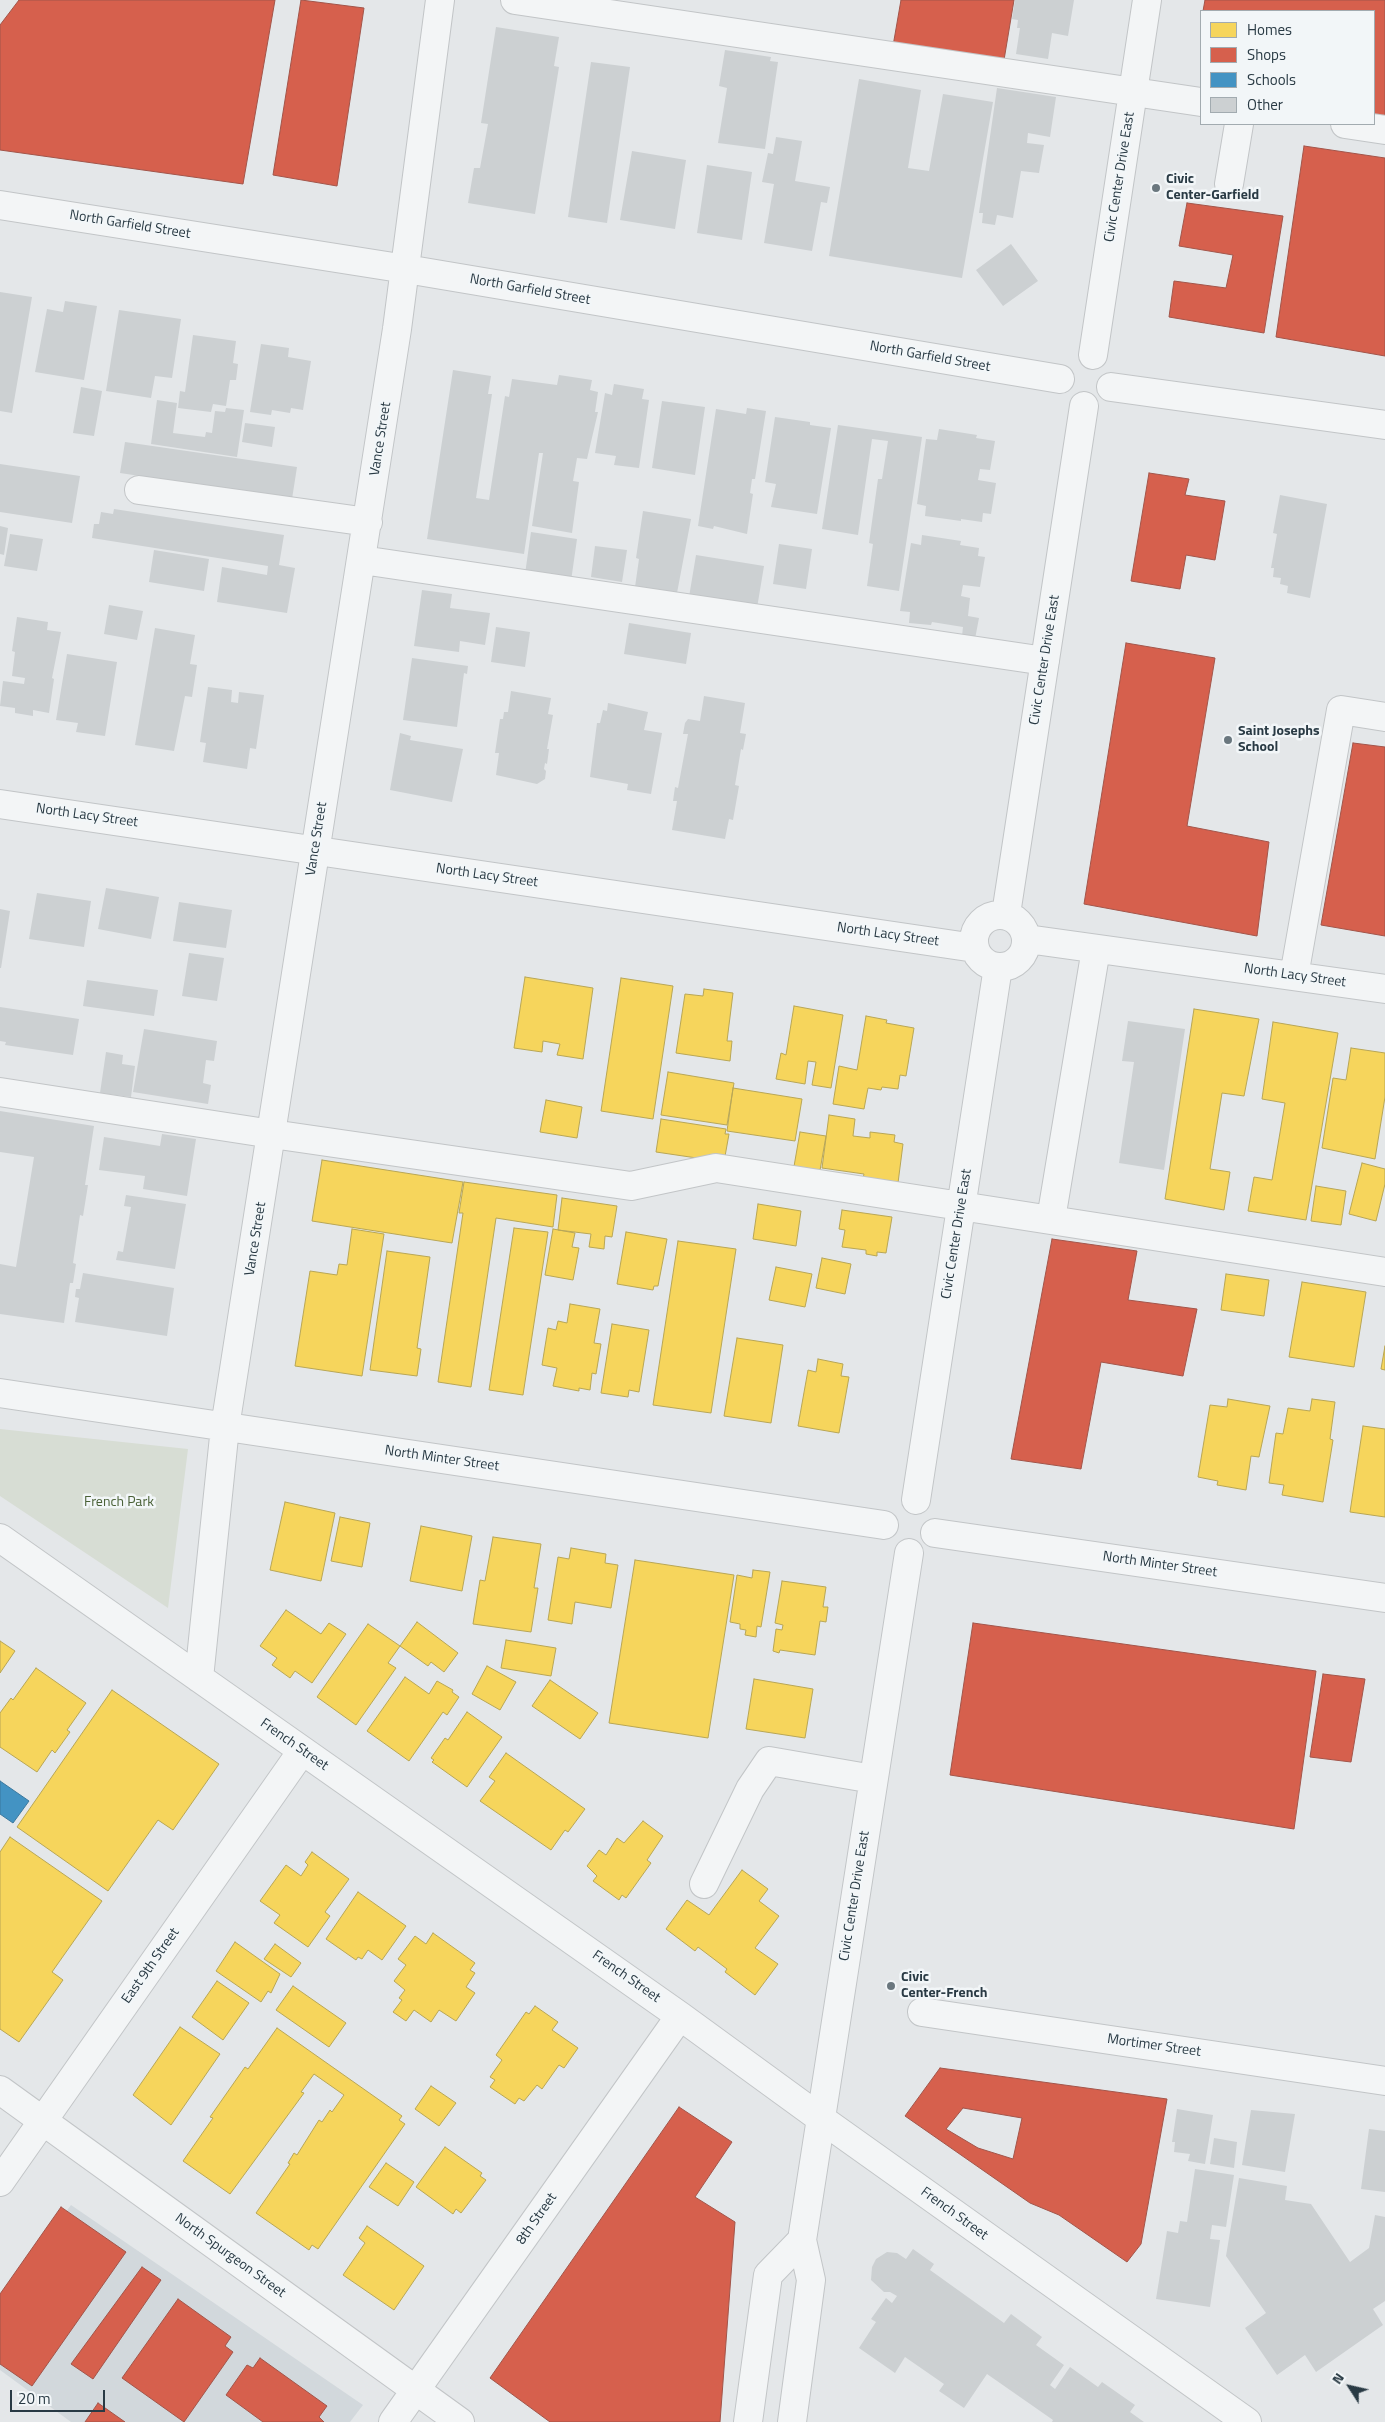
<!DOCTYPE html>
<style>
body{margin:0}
#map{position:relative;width:1385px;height:2422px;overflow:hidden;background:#e4e7e9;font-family:"Titillium Web",sans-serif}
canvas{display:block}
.legend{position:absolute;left:1200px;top:10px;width:175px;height:115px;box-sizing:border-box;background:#f2f6f8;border:1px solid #a2abb0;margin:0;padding:6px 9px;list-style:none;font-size:15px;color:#293a44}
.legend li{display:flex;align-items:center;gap:10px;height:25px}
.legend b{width:25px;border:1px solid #a2abb0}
.north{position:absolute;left:1325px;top:2362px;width:50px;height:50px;-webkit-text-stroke:4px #f2f6f8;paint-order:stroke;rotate:305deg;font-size:14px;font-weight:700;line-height:20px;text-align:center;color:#293a44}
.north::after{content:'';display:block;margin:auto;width:18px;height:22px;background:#293a44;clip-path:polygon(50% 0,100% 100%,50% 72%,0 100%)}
.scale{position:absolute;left:10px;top:2390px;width:95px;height:22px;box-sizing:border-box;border:2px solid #293a44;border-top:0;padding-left:6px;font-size:15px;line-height:18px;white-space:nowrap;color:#293a44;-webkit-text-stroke:4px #f2f6f8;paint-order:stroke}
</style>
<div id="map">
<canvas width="1385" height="2422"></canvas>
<ul class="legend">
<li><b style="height:14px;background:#f6d55c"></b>Homes</li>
<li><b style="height:14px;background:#d6604d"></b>Shops</li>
<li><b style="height:14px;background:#4393c3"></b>Schools</li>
<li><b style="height:14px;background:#ccd0d2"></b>Other</li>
</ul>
<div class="north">N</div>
<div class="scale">20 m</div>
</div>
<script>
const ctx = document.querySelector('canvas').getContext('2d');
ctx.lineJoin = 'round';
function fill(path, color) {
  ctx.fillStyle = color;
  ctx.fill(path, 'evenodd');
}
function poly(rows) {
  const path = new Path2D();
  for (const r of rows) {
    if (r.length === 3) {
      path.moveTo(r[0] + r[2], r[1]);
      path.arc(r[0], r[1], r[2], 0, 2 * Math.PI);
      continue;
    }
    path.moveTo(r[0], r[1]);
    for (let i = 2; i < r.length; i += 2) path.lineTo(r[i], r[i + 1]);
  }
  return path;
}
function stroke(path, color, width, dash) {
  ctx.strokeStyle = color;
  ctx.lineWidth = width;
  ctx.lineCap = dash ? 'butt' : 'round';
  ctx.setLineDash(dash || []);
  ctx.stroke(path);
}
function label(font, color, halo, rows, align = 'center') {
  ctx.font = font + ' "Titillium Web",sans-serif';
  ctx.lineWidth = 5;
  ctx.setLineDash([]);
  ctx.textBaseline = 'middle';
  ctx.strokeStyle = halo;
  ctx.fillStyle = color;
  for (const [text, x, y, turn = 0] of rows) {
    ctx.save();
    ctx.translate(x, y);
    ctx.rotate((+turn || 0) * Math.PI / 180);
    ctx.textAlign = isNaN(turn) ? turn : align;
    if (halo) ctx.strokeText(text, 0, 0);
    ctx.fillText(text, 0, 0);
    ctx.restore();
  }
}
fill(poly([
 [71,2205,363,2405,350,2422,71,2422,0,2370,0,2302]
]), '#d2d8dc');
fill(poly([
 [0,1429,188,1449,168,1608,0,1496]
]), '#d7ddd4');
const homes = poly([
 [525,977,593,988,583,1059,557,1055,560,1044,543,1041,542,1052,514,1048,525,977],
 [621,978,673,986,653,1119,601,1111,621,978],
 [704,989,733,993,727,1041,732,1041,730,1061,676,1053,685,994,703,996,704,989],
 [794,1006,843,1015,831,1088,812,1085,816,1062,808,1061,805,1084,776,1079,781,1053,786,1055,794,1006],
 [1194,1009,1259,1019,1244,1096,1222,1093,1210,1169,1230,1172,1224,1210,1165,1199,1194,1009],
 [866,1016,887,1020,886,1023,914,1028,906,1076,900,1075,898,1089,882,1087,881,1090,868,1088,864,1109,833,1104,839,1066,857,1070,866,1016],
 [1273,1022,1338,1033,1306,1220,1248,1211,1254,1177,1272,1180,1285,1103,1262,1099,1273,1022],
 [1351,1048,1385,1053,1385,1097,1375,1159,1322,1148,1333,1078,1346,1080,1351,1048],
 [668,1072,734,1083,727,1125,661,1115,668,1072],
 [733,1088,802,1099,795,1141,727,1131,733,1088],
 [546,1100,582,1107,577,1138,540,1132,546,1100],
 [829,1115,855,1119,853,1136,870,1138,870,1132,895,1135,894,1142,903,1144,898,1183,863,1178,864,1174,822,1168,829,1115],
 [661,1119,726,1129,725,1134,729,1134,724,1162,656,1152,661,1119],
 [800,1132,826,1136,819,1176,793,1172,800,1132],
 [322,1160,463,1182,452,1243,312,1221,322,1160],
 [1362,1163,1385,1169,1385,1184,1376,1221,1349,1214,1362,1163],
 [464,1182,557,1195,553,1227,496,1218,471,1387,438,1382,463,1213,459,1213,464,1182],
 [1316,1186,1346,1191,1341,1225,1311,1221,1316,1186],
 [562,1198,617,1206,612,1237,605,1236,604,1249,589,1247,591,1234,558,1230,562,1198],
 [758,1204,801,1211,796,1246,753,1239,758,1204],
 [842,1210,892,1217,886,1253,877,1252,877,1256,866,1254,866,1250,842,1247,845,1230,839,1229,842,1210],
 [514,1228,548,1232,523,1395,489,1390,514,1228],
 [352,1229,384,1234,362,1376,295,1366,310,1271,337,1275,339,1264,347,1265,352,1229],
 [553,1229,575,1233,572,1247,579,1248,573,1280,545,1275,553,1229],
 [626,1232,667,1239,658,1286,654,1286,653,1290,617,1284,626,1232],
 [678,1241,736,1249,711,1413,653,1405,678,1241],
 [387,1251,430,1257,417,1348,421,1349,417,1376,370,1370,387,1251],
 [822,1258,851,1264,845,1294,816,1288,822,1258],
 [776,1267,812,1274,805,1307,769,1300,776,1267],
 [1226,1274,1269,1280,1264,1316,1221,1310,1226,1274],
 [1302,1282,1366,1292,1354,1367,1289,1357,1302,1282],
 [570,1304,600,1309,594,1343,601,1344,596,1374,592,1373,590,1390,579,1388,579,1391,553,1386,557,1368,542,1365,548,1328,556,1330,558,1321,567,1323,570,1304],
 [612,1324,649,1330,639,1392,629,1390,628,1397,601,1393,612,1324],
 [737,1338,783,1345,771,1423,724,1416,737,1338],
 [1385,1346,1385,1370,1381,1369,1385,1346],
 [818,1359,843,1364,841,1376,849,1377,839,1433,798,1426,808,1370,816,1372,818,1359],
 [1228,1399,1270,1406,1259,1457,1251,1456,1246,1490,1217,1485,1218,1481,1198,1477,1210,1405,1227,1407,1228,1399],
 [1312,1399,1335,1402,1330,1439,1333,1440,1323,1502,1282,1495,1284,1485,1269,1483,1276,1433,1283,1434,1288,1408,1310,1411,1312,1399],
 [1363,1426,1385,1429,1385,1517,1350,1512,1363,1426],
 [285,1502,335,1513,321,1581,270,1570,285,1502],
 [340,1517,370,1523,362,1567,331,1561,340,1517],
 [421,1526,472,1536,462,1591,410,1581,421,1526],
 [493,1537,541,1544,534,1588,538,1588,531,1632,473,1624,480,1580,485,1581,493,1537],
 [571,1548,606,1554,605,1563,618,1565,611,1608,575,1602,572,1624,548,1620,558,1557,569,1559,571,1548],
 [635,1560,734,1575,708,1738,609,1723,635,1560],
 [753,1570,770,1572,761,1627,757,1626,756,1637,745,1635,746,1630,740,1629,740,1624,730,1622,737,1575,752,1578,753,1570],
 [782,1581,826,1587,823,1607,828,1607,826,1622,820,1621,815,1655,780,1650,779,1653,773,1651,776,1629,782,1630,783,1625,775,1623,782,1581],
 [286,1610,321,1634,329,1623,346,1634,312,1683,295,1671,290,1678,272,1665,277,1658,260,1646,286,1610],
 [417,1622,458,1653,444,1672,431,1662,428,1666,400,1646,417,1622],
 [368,1624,400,1646,388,1663,396,1668,356,1725,317,1697,368,1624],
 [506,1640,556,1648,551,1676,501,1668,506,1640],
 [0,1641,15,1651,0,1673,0,1641],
 [487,1666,516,1682,500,1710,472,1694,487,1666],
 [36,1668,86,1703,67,1730,70,1732,55,1753,52,1750,37,1772,0,1747,0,1713,11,1698,13,1700,36,1668],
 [405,1677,429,1694,437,1681,453,1690,452,1692,459,1697,447,1715,443,1712,409,1761,367,1731,405,1677],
 [754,1679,813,1689,805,1738,746,1729,754,1679],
 [550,1680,598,1713,580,1739,532,1706,550,1680],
 [112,1690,219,1764,173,1830,158,1820,108,1891,17,1827,112,1690],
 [467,1712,502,1737,467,1787,432,1762,434,1760,431,1758,445,1738,448,1740,467,1712],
 [506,1753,585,1809,568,1832,565,1830,551,1850,480,1801,495,1781,489,1777,506,1753],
 [643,1821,663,1836,647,1860,651,1863,626,1898,622,1895,619,1900,593,1881,597,1876,587,1866,599,1850,606,1855,617,1838,624,1843,643,1821],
 [10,1837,102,1901,52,1972,63,1980,19,2042,0,2029,0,1852,10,1837],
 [312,1852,349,1879,325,1912,330,1916,308,1947,274,1923,280,1915,260,1901,286,1865,301,1876,308,1865,305,1862,312,1852],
 [742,1870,768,1889,759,1901,779,1916,755,1948,778,1964,755,1995,725,1972,727,1969,698,1947,695,1951,666,1929,687,1900,709,1915,742,1870],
 [358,1892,406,1926,382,1960,368,1950,362,1959,358,1957,356,1960,326,1939,358,1892],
 [433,1933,475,1963,470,1970,475,1973,466,1987,475,1993,456,2021,439,2010,431,2022,414,2010,406,2021,393,2012,402,2000,399,1998,405,1990,394,1981,406,1965,398,1959,415,1936,426,1944,433,1933],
 [235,1942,280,1974,271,1993,268,1991,261,2002,216,1971,235,1942],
 [275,1944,301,1963,291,1977,264,1959,275,1944],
 [217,1981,249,2003,223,2040,192,2017,217,1981],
 [293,1986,346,2023,329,2047,276,2010,293,1986],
 [535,2006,558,2022,552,2030,578,2048,564,2068,559,2065,542,2089,537,2085,524,2101,519,2098,515,2104,490,2087,495,2080,490,2077,502,2060,496,2055,526,2012,529,2014,535,2006],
 [180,2027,220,2054,171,2125,133,2095,180,2027],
 [277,2028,402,2116,399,2120,405,2124,318,2249,312,2245,309,2250,256,2213,290,2164,288,2163,294,2153,297,2155,319,2120,322,2122,330,2110,332,2112,344,2095,314,2074,301,2092,304,2093,230,2194,183,2161,213,2118,210,2117,245,2067,248,2069,277,2028],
 [431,2086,456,2103,439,2126,415,2109,431,2086],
 [445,2147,482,2173,480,2176,486,2180,461,2213,456,2209,453,2214,416,2187,445,2147],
 [386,2163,414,2182,398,2206,369,2187,386,2163],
 [367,2226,424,2266,394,2310,343,2275,365,2243,359,2238,367,2226]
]);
fill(homes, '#f6d55c');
stroke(homes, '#b8a655', 1);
const shops = poly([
 [19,0,275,0,243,184,0,150,0,25,19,0],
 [301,0,364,8,337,186,273,175,301,0],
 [901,0,1014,0,1003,66,893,46,901,0],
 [1205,0,1385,0,1385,120,1374,118,1374,11,1203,11,1205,0],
 [1304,146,1385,158,1385,356,1276,337,1304,146],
 [1187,203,1283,216,1264,333,1169,317,1174,281,1226,288,1233,255,1179,246,1187,203],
 [1149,473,1189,479,1185,495,1225,501,1215,560,1186,555,1180,589,1131,581,1149,473],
 [1126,643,1215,658,1187,826,1269,842,1257,936,1084,904,1126,643],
 [1353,743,1385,747,1385,936,1321,925,1353,743],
 [1052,1239,1137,1251,1128,1300,1197,1309,1183,1376,1101,1362,1081,1469,1011,1459,1052,1239],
 [973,1623,1316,1671,1294,1829,950,1775,973,1623],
 [1323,1674,1365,1679,1351,1762,1310,1757,1323,1674],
 [940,2068,1167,2099,1141,2244,1127,2262,1059,2215,1030,2203,905,2116,940,2068],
 [963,2108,1022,2118,1013,2159,978,2148,946,2129,963,2108],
 [679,2107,732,2142,695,2197,735,2222,720,2422,550,2422,490,2378,679,2107],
 [61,2207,126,2252,32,2386,0,2364,0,2294,61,2207],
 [142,2267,161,2280,93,2379,71,2364,142,2267],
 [178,2299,231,2337,225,2346,233,2352,184,2422,122,2378,178,2299],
 [260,2358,327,2406,319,2417,324,2422,263,2422,226,2395,247,2365,253,2368,260,2358],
 [98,2403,125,2422,85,2422,98,2403]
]);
fill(shops, '#d6604d');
stroke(shops, '#a2554a', 1);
const schools = poly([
 [0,1781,29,1801,13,1823,0,1814,0,1781]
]);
fill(schools, '#4393c3');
stroke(schools, '#3b789d', 1);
fill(poly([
 [1015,0,1074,0,1068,36,1052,33,1048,59,1016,54,1020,28,1017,28,1018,20,1012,19],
 [496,27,559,37,554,66,559,67,535,214,468,203,474,168,480,168,488,124,481,123],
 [725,50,771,57,770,61,778,62,765,149,718,143,727,88,719,86],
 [591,62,630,67,607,223,568,217],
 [859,79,921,90,908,168,929,171,943,94,993,102,962,278,829,256],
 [997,88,1056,97,1050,137,1028,133,1027,143,1044,145,1039,173,1021,171,1013,218,997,215,995,225,982,223,983,213,979,213],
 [776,137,802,141,795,181,830,187,827,203,821,202,812,251,764,243,774,184,762,182,768,153,773,154],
 [632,151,686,160,675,229,620,220],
 [707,165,752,172,742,240,697,233],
 [1011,244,1038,281,1003,306,976,270],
 [0,292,32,297,12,413,0,411],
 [65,301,97,306,84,380,35,372,47,309,63,312],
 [119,310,181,319,172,378,155,376,151,398,106,391],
 [193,335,236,341,233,363,238,364,236,380,230,380,226,406,213,404,211,412,178,408,180,391,185,392],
 [261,344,289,348,288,357,311,361,303,410,291,408,290,413,272,410,271,415,250,412],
 [453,370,491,376,488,394,492,394,476,498,489,500,505,396,509,397,512,379,557,385,559,375,592,380,590,390,598,392,595,412,598,412,587,459,577,458,573,481,579,482,572,533,532,526,543,453,539,453,524,554,427,539],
 [614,384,644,389,642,399,649,400,639,468,614,465,616,456,595,453,605,393,612,395],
 [81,387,102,391,94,436,73,433],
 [157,400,177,403,173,433,205,437,206,432,212,433,215,411,225,412,226,408,244,410,237,457,151,444],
 [662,401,705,407,695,475,652,468],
 [747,408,766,411,755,479,752,479,750,493,753,494,747,534,714,526,713,529,698,526,716,409,746,414],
 [775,417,810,422,810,425,831,428,817,514,771,507,776,484,765,482],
 [245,423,275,427,272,447,242,442],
 [838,425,922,437,899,591,867,586,873,544,869,543,878,479,882,479,888,441,872,439,858,535,822,529],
 [939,429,977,435,976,438,995,441,990,470,980,469,978,480,996,483,991,514,983,513,982,522,961,519,961,521,925,516,926,506,917,504,926,439,937,440],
 [125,442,297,467,292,499,120,473],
 [0,464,80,476,72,523,0,512],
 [1280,495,1327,504,1310,598,1287,593,1288,586,1280,584,1281,578,1273,577,1274,568,1271,568,1277,534,1273,533],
 [114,509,284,535,279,565,295,568,287,613,217,602,222,567,267,575,268,566,92,538,94,524,99,524,101,512,113,514],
 [643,511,691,519,677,593,635,587,639,559,636,558],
 [0,526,8,528,4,555,0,554],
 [531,532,577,539,571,581,525,574],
 [10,534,43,539,37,571,4,566],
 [922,535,961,541,960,545,979,548,978,556,985,557,980,587,963,585,961,596,970,598,968,616,979,618,975,639,962,636,963,627,932,622,931,625,909,623,910,612,900,611,911,543,921,545],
 [779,544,812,549,806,589,773,584],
 [595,546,627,550,622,582,591,577],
 [154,550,209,559,204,591,149,582],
 [696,555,764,566,757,608,689,597],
 [422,590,452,594,450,608,490,613,485,645,460,641,459,652,414,646],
 [109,605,143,611,137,640,104,634],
 [17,617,48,622,47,630,61,632,52,678,54,679,49,713,33,710,33,716,15,713,15,708,0,706,3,681,24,684,25,678,12,676,15,652,12,651],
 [629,623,691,633,686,664,624,654],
 [496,627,530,632,525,667,491,662],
 [155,628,195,635,190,664,197,665,192,697,185,696,174,751,135,745],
 [67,654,117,662,105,736,76,732,78,723,56,720],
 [412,658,468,666,467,674,464,673,457,727,403,720],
 [208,687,232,690,231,702,238,703,239,692,264,695,256,749,250,748,247,769,203,762,206,743,200,742],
 [511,691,551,698,548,714,553,715,547,749,549,749,547,764,545,763,544,769,546,771,545,779,537,784,496,775,499,753,495,753,500,719,503,719,504,712,508,712],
 [704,696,745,703,740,733,746,734,743,750,741,749,735,785,739,786,733,820,729,819,725,839,672,830,677,801,673,801,675,787,678,788,688,734,683,734,685,723,688,719,700,721],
 [608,703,648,712,644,730,662,733,651,794,627,790,628,784,590,777,597,723,600,723,603,710,607,711],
 [400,733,411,736,410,740,463,749,452,802,390,790],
 [106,888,159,897,151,939,98,929],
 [37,893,91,901,84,947,29,939],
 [179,902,232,910,226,948,173,941],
 [0,909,10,911,1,968,0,968],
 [189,953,224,958,217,1001,182,996],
 [87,980,158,990,154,1016,83,1006],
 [0,1007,79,1019,73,1055,5,1045,6,1042,0,1041],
 [1128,1021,1185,1029,1164,1170,1119,1163,1134,1062,1122,1061],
 [144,1029,217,1041,214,1061,206,1060,203,1083,211,1085,208,1104,133,1092],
 [106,1052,123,1055,122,1064,135,1066,131,1097,100,1093],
 [0,1111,94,1126,85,1185,88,1185,83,1216,80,1215,73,1263,76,1264,73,1283,70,1283,64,1323,0,1314,0,1264,16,1267,34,1157,0,1152],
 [162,1134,196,1139,187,1196,143,1189,145,1176,99,1170,104,1137,160,1146],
 [126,1195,186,1204,175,1269,116,1260,118,1251,123,1252,131,1207,124,1206],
 [83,1273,174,1288,167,1336,75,1322,79,1298,75,1297,76,1289,80,1289],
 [1177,2109,1213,2115,1205,2164,1188,2161,1190,2154,1174,2152,1175,2142,1172,2142],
 [1251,2110,1295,2114,1285,2172,1242,2165],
 [1369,2129,1385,2131,1385,2192,1361,2189],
 [1214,2138,1237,2142,1234,2168,1210,2164],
 [1195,2169,1234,2175,1226,2227,1212,2225,1210,2239,1220,2240,1210,2307,1156,2299,1167,2231,1178,2233,1180,2221,1187,2222],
 [1239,2178,1287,2186,1285,2200,1311,2204,1350,2262,1369,2248,1375,2215,1385,2217,1385,2301,1373,2309,1383,2325,1316,2372,1305,2355,1277,2375,1245,2328,1266,2313,1226,2256],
 [913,2249,934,2264,930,2270,1004,2323,1011,2314,1042,2337,1036,2345,1064,2365,1050,2385,1055,2389,1070,2367,1098,2387,1102,2382,1135,2405,1130,2412,1144,2422,1052,2422,1053,2420,987,2374,964,2408,939,2391,944,2384,905,2357,895,2373,859,2348,876,2322,871,2319,886,2298,892,2303,897,2296,890,2292,884,2292,871,2280,872,2267,876,2259,887,2252,897,2253,906,2259]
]), '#ccd0d2');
const minor = poly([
 [515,0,1201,102],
 [1345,124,1385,130],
 [1229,184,1239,124],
 [0,205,406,269,1060,379],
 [1093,355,1147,0],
 [1111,387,1385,425],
 [139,490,368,522],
 [362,560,1045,661],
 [0,804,975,948],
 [1006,914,1084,406],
 [1000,941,26],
 [1027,939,1385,989],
 [1294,976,1341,710,1385,717],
 [0,1092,272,1134,631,1186,716,1168,1385,1272],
 [1051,1219,1096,949],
 [0,1393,884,1525],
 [916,1500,998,967],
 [935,1533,1385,1598],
 [0,1538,680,2016,820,2118,1247,2422],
 [199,1678,225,1427,397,329,440,0],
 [704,1884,750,1789,769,1761,873,1779],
 [922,2012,1385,2081],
 [0,2090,460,2422],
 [0,2182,302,1751],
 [393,2422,680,2016],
 [748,2422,768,2275,802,2240],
 [792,2422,811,2280,802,2240,909,1553]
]);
stroke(minor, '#c2c5c7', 30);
stroke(minor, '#f3f5f6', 28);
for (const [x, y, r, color] of [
 [1156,188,5,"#6a777e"],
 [1228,740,5,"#6a777e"],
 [891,1986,5,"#6a777e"]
]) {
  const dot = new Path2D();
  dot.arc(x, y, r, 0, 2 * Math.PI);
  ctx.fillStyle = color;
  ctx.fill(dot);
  stroke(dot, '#f2f6f8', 2);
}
label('14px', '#293a44', '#f2f6f8', [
 ["Civic Center Drive East",1120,177,-81],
 ["North Garfield Street",130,225,9],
 ["North Garfield Street",530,290,10],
 ["North Garfield Street",930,357,10],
 ["Vance Street",381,439,-81],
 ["Civic Center Drive East",1045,660,-81],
 ["North Lacy Street",87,816,8],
 ["Vance Street",317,839,-81],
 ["North Lacy Street",487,876,8],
 ["North Lacy Street",888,935,8],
 ["North Lacy Street",1295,976,8],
 ["Civic Center Drive East",957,1234,-81],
 ["Vance Street",256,1239,-81],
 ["North Minter Street",442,1459,8],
 ["North Minter Street",1160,1565,8],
 ["French Street",294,1745,35],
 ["Civic Center Drive East",855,1896,-81],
 ["East 9th Street",151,1966,-55],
 ["French Street",626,1977,35],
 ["Mortimer Street",1154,2046,8],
 ["French Street",954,2214,36],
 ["8th Street",537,2219,-55],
 ["North Spurgeon Street",230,2256,36]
]);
label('bold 14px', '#293a44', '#f2f6f8', [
 ["Civic",1166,180],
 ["Center-Garfield",1166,196],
 ["Saint Josephs",1238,732],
 ["School",1238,748],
 ["Civic",901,1978],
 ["Center-French",901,1994]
], 'left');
label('14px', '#496036', '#f2f6f8', [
 ["French Park",119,1503]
]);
</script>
